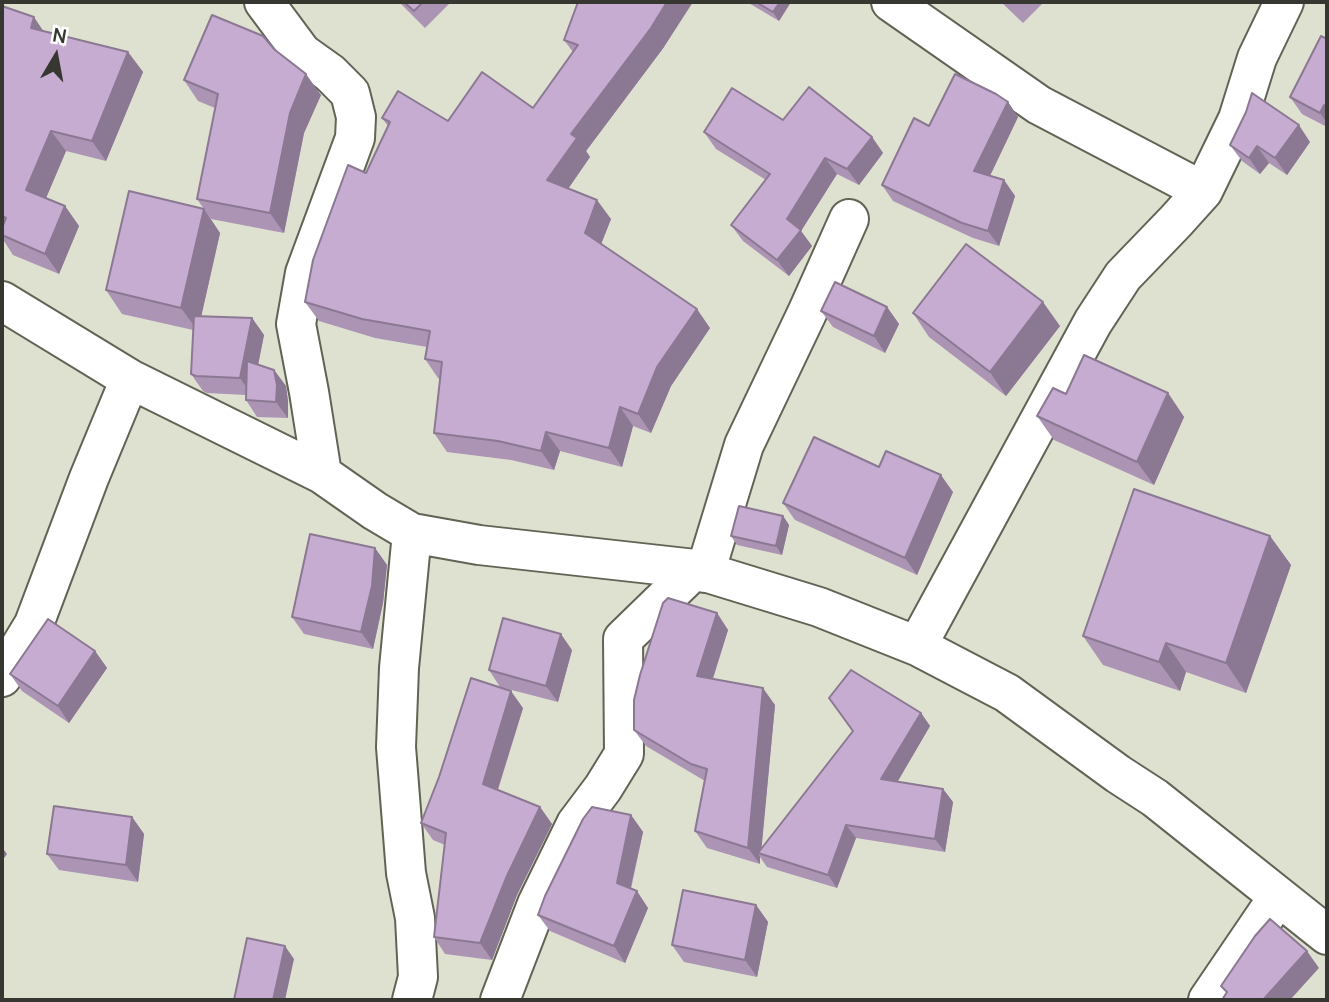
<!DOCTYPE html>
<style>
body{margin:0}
#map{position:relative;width:1329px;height:1002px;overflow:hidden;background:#dfe1d0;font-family:Manrope,sans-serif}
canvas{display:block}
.frame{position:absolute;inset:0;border:4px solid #363730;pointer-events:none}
.north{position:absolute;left:21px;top:21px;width:70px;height:70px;-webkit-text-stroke:5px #fff;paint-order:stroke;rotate:10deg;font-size:19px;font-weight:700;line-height:28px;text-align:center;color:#363730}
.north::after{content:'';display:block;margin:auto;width:24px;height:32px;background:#363730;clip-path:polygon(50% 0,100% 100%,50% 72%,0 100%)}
</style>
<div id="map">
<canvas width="1329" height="1002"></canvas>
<div class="frame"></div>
<div class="north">N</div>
</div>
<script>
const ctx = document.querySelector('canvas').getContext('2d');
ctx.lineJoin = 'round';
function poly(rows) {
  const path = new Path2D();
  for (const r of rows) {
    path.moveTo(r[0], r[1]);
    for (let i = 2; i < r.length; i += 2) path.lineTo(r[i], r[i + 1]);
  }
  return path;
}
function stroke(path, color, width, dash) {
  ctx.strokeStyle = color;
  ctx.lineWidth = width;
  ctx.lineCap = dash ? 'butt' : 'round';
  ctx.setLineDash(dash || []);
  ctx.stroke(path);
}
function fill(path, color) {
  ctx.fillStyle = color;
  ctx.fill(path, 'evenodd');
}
const minor = poly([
 [264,2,302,53,330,73,350,93,356,117,355,138,305,273,296,324,309,392,322,474],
 [891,2,1039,105,1203,191],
 [2,301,130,379,322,474,375,511,412,533,479,545,695,569,819,607,917,646,1007,693,1118,774,1155,798,1327,935],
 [705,573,744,445,807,313,849,219],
 [917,646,1093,322,1123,276,1176,221,1203,191,1238,119,1257,58,1284,2],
 [2,677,34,624,89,478,130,379],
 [412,1000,418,977,415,918,406,873,396,747,399,668,412,533],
 [500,1000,537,904,576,824,603,788,624,754,623,639,695,569],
 [1208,1000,1278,897]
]);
stroke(minor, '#616354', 42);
stroke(minor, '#fff', 38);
fill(poly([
 [2,2,3,6,44,31,128,52,143,72,106,161,66,151,46,198,65,206,79,226,59,274,13,255,2,238],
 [399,2,451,2,425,28],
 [747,2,791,2,779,21],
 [1001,2,1044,2,1023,23],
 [1327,39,1327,127,1302,114,1290,97],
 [564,40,664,47,586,151,590,157,568,189,611,219,601,244,710,328,671,386,651,433,633,426,622,467,560,451,554,470,511,460,447,452,434,433,440,379,438,378,425,359,427,347,375,338,319,321,305,302,388,126,382,118,448,121,533,108,573,52],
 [275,50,321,95,304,133,284,233,211,219,197,199,215,108,198,101,184,80],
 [1008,102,1018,117,990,176,1004,180,1015,196,999,246,973,238,893,201,882,185,929,126],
 [783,120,872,137,883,153,859,185,837,174,801,231,812,246,789,276,743,241,731,225,766,180,716,149,704,132],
 [1310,142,1287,175,1269,163,1260,174,1242,161,1230,145],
 [204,209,220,233,201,316,252,318,264,335,258,365,274,370,286,386,288,402,288,418,257,417,246,400,246,395,207,393,203,391,191,374,193,330,122,314,106,290],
 [887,307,899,324,885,353,833,327,821,311],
 [913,313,1060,326,1006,396,929,337],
 [1168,393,1184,417,1154,485,1054,440,1037,416,1066,394],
 [879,467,953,492,917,575,795,520,783,503],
 [783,516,789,525,782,555,737,545,731,536],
 [1270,536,1291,565,1246,693,1186,672,1180,691,1103,665,1083,636],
 [375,548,387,565,383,603,373,649,304,634,292,617],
 [717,613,728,630,713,679,775,705,761,849,921,713,930,726,897,782,943,789,953,802,945,852,856,838,837,888,767,867,760,857,760,864,707,848,695,831,705,781,646,746,634,730],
 [572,650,558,702,500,687,489,670],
 [95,651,107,668,69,723,22,691,10,674],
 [523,708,498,790,540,807,552,824,517,895,492,960,445,954,434,937,445,845,433,840,421,823],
 [631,815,643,832,631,889,648,908,625,963,550,931,538,915],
 [132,817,144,834,138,882,59,870,47,854],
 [756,905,768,922,757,977,684,962,672,945]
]), '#ab94b4');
fill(poly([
 [667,2,693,2,664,47,586,151,590,157,561,199,547,180,571,134],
 [780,2,791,2,779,21,773,12],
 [34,17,48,38,31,28],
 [128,52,143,72,106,161,92,141],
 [306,74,321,95,304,133,284,233,270,213,290,113],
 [1008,102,1018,117,985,186,974,171],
 [1324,105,1327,111,1327,123,1320,113],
 [1299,125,1310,142,1287,175,1275,158],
 [51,131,66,151,41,210,26,190],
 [872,137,883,153,859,185,847,169],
 [1257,146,1269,163,1260,174,1249,158],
 [825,158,837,174,801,231,812,246,789,276,777,260,787,219],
 [1004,180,1015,196,999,246,988,231],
 [597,200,611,219,598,252,585,233],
 [65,206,79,226,59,274,45,254],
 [204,209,220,233,198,331,181,308],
 [1043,302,1060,326,1006,396,990,372],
 [887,307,899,324,885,353,874,336],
 [697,309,710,328,671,386,651,433,638,414,657,367],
 [252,318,264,335,252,395,240,378],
 [274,370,286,386,288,402,288,418,276,402],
 [1168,393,1184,417,1154,485,1137,462],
 [620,407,633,426,622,467,609,448],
 [546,432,560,451,554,470,541,451],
 [941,475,953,492,917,575,905,558],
 [783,516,789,525,782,555,776,546],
 [1270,536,1291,565,1246,693,1226,663],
 [375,548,387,565,383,603,373,649,361,632],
 [717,613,728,630,708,693,697,676],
 [561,634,572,650,558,702,546,686],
 [1166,643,1186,672,1180,691,1159,662],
 [95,651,107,668,69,723,58,706],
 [763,688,775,705,761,854,758,853,760,857,760,864,748,848],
 [511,691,523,708,494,801,483,784],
 [921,713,930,726,891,793,881,779],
 [943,789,953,802,945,852,935,839],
 [540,807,552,824,517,895,492,960,480,943,506,878],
 [631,815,643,832,628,899,617,883],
 [132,817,144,834,138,882,126,865],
 [846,825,856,838,837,888,828,875],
 [2,847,7,854,2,861],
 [637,891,648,908,625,963,614,946],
 [756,905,768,922,757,977,745,960],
 [285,946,294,959,285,1000,273,1000],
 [1307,951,1319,968,1290,1000,1263,1000]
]), '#8b7892');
const building = poly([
 [404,2,423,2,414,11,404,2],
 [578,2,667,2,651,28,571,134,577,138,547,180,597,200,585,233,697,309,657,367,638,414,620,407,609,448,546,432,541,451,498,441,434,433,442,362,425,359,430,331,362,319,305,302,313,260,348,165,366,173,390,122,382,118,398,91,448,121,482,72,533,108,578,45,564,40,578,2],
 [756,2,780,2,773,12,756,2],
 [2,6,34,17,31,28,128,52,92,141,51,131,26,190,65,206,45,254,2,235,2,228,6,218,2,216,2,6],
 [212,15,263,36,275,50,306,74,290,113,270,213,197,199,218,94,184,80,212,15],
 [1321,36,1327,39,1327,107,1324,105,1320,113,1290,97,1321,36],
 [955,74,996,94,1008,102,974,171,1004,180,988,231,962,223,882,185,914,118,929,126,955,74],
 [809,87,872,137,847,169,825,158,787,219,801,230,777,260,731,225,770,174,704,132,732,88,783,120,809,87],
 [1252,93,1299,125,1275,158,1257,146,1249,158,1230,145,1246,112,1252,93],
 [129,191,204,209,181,308,106,290,129,191],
 [966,244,1043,302,990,372,913,313,966,244],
 [835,282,887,307,874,336,821,311,835,282],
 [194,316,252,318,240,378,196,376,191,374,194,316],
 [1084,355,1168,393,1137,462,1037,416,1053,388,1066,394,1084,355],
 [247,361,274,370,277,385,276,402,246,400,247,361],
 [814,437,879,467,886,451,941,475,905,558,783,503,814,437],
 [1134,489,1270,536,1226,663,1166,643,1159,662,1083,636,1134,489],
 [739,506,783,516,776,546,731,536,739,506],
 [310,534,375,548,372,586,361,632,292,617,310,534],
 [668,598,717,613,697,676,763,688,748,848,695,831,707,769,691,764,634,730,634,700,640,675,663,603,668,598],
 [503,618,561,634,546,686,489,670,503,618],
 [48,619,95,651,58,706,10,674,48,619],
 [851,670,921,713,881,779,943,789,935,839,846,825,828,875,758,853,853,731,829,698,851,670],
 [471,678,511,691,483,784,540,807,506,878,480,943,434,937,446,833,421,823,439,777,471,678],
 [54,806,132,817,126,865,47,854,54,806],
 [592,807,631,815,617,883,637,891,614,946,538,915,545,896,583,819,592,807],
 [683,890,756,905,745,960,672,945,683,890],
 [1270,919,1307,951,1263,1000,1222,1000,1227,992,1221,986,1255,936,1270,919],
 [247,938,285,946,273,1000,234,1000,247,938]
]);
fill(building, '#c7acd1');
stroke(building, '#8b7892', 2);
</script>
